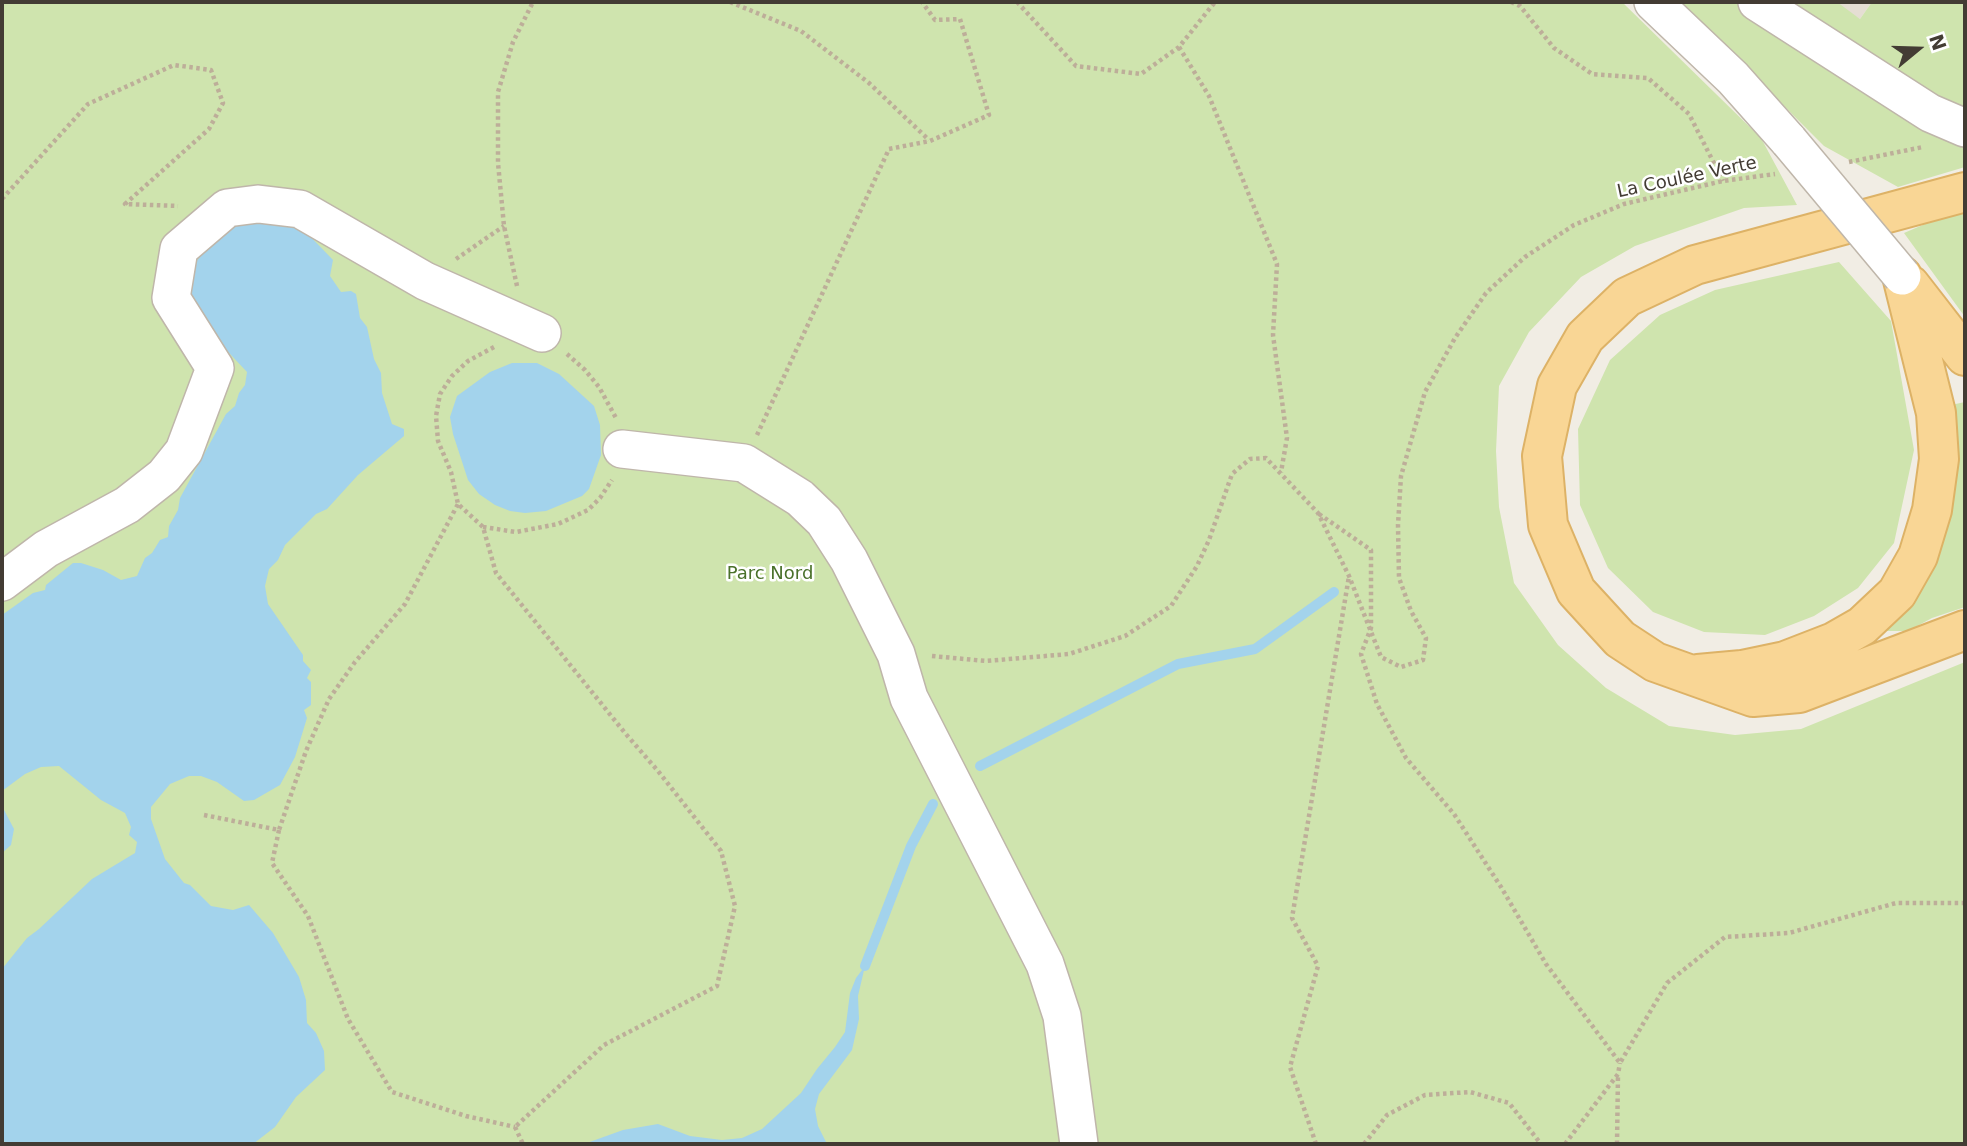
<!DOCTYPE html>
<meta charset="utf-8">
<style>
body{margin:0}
#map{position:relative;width:1967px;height:1146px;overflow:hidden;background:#f1ede4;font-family:"DejaVu Sans",sans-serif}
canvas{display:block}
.frame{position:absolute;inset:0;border:4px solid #433c34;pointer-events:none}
.north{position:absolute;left:1883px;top:14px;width:70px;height:70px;-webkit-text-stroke:5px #fff;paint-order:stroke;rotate:71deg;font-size:19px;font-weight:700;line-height:28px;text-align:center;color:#433c34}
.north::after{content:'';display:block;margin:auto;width:24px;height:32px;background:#433c34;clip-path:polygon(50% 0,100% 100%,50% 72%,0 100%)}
</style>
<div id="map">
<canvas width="1967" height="1146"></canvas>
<div class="frame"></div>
<div class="north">N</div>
</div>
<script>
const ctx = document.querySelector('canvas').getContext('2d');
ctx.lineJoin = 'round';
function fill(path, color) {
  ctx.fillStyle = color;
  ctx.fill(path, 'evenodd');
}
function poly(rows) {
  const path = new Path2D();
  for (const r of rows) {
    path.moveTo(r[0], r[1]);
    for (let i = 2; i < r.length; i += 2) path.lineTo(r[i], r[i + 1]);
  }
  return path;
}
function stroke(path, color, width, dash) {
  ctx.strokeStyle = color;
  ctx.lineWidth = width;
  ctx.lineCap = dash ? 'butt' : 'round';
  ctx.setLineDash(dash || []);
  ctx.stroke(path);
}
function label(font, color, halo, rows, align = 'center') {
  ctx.font = font + ' "DejaVu Sans",sans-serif';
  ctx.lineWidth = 5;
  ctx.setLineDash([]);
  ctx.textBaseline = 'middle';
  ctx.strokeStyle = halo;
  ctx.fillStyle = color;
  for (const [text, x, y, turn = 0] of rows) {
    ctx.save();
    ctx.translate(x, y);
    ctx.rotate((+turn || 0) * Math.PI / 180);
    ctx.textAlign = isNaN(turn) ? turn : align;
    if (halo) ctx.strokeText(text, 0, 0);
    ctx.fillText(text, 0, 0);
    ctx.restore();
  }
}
fill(poly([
 [1831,2,1872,2,1860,19]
]), '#e5ded3');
fill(poly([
 [2,2,1622,2,1761,138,1797,205,1744,208,1635,246,1581,277,1529,332,1499,386,1496,451,1499,507,1514,583,1558,645,1606,688,1669,726,1735,735,1801,729,1965,662,1965,1144,2,1144],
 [1680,2,1837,2,1860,19,1872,2,1965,2,1965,167,1898,187,1824,146],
 [1965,207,1965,317,1904,233],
 [1839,262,1891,321,1914,450,1894,543,1858,588,1814,616,1765,635,1704,632,1653,612,1608,568,1580,505,1578,429,1610,360,1660,315,1715,290],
 [1965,402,1965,607,1932,618,1908,631,1886,631,1912,607,1937,552,1951,405]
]), '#cfe4ae');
fill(poly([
 [265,221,303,229,333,260,330,276,341,292,351,291,356,294,360,318,367,327,374,359,381,373,382,393,392,424,404,429,404,436,358,475,327,509,316,514,285,545,278,560,269,569,265,586,268,604,303,655,303,661,311,670,307,678,311,682,311,705,304,710,307,718,295,757,280,785,254,800,244,801,217,782,201,776,189,776,170,784,151,807,151,819,165,859,184,883,190,885,211,906,233,910,249,905,273,933,299,977,306,1000,307,1023,316,1033,324,1051,325,1070,296,1097,275,1127,253,1144,6,1144,2,1138,2,969,27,938,39,929,92,879,135,853,137,842,129,835,131,827,125,813,101,800,59,766,41,767,25,774,2,791,2,615,33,593,45,590,46,585,73,563,81,563,103,570,121,580,137,576,145,558,152,553,160,540,168,537,169,526,178,510,180,498,226,414,235,406,239,393,245,385,247,372,216,339,190,317,184,276,205,251,230,227,242,223],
 [512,363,537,363,559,374,594,406,600,425,601,455,589,489,582,496,546,511,525,513,510,511,495,505,479,494,468,480,453,434,450,417,457,396,490,372],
 [2,806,14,829,11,845,2,853],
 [865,966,858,996,859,1019,852,1050,819,1094,815,1109,818,1126,827,1144,639,1142,584,1144,623,1130,658,1124,690,1136,722,1140,742,1138,762,1129,801,1093,817,1069,835,1047,845,1032,850,993,856,978]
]), '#a3d3ec');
stroke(poly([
 [980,766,1178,664,1255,649,1334,592],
 [865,966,911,846,933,804]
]), '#a3d3ec', 10);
const minor = poly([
 [1653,2,1733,78,1789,141],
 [1757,2,1930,113,1965,128],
 [622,449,744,463,800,498,824,521,849,560,896,654,909,698,1045,964,1062,1016,1079,1144],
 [2,582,46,549,127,505,164,476,184,451,215,368,171,298,179,249,227,208,258,204,300,209,425,281,542,333]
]);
const major = poly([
 [1965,192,1695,265,1627,297,1585,337,1557,386,1542,456,1548,525,1576,591,1620,639,1655,662,1753,697,1799,693,1965,630],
 [1910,285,1965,356],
 [1698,674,1742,670,1785,661,1834,642,1862,626,1897,593,1918,556,1932,510,1939,459,1936,413,1902,276]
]);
stroke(minor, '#bfb6aa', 40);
stroke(major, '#ddb266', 42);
stroke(poly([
 [730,2,801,31,869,83,929,140],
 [1017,2,1076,66,1141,74,1179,47,1215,2],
 [1511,2,1520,6,1554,48,1592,74,1648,78,1689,114,1723,181],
 [1179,47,1209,96,1277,264,1273,335,1287,438,1281,472],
 [1849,162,1923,147],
 [2,199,88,104,174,65,211,70,223,103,209,129,125,204,178,206],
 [456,259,504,226],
 [517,286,504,226,498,163,498,92,513,42,533,2],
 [494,347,468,361,452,376,440,394,436,416,438,441,451,472,458,504,483,527,496,573,625,733,658,771,721,851,735,906,717,986,604,1045,515,1127],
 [567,354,585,370,599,387,616,418],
 [757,435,889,149,930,141,989,115,960,19,935,20,922,2],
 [1319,514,1371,550,1371,628,1361,654,1377,704,1406,758,1454,814,1501,887,1546,964,1620,1063,1667,983,1725,937,1789,933,1896,903,1965,903],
 [483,527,516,532,558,524,588,510,600,498,612,480],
 [932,656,986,661,1069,654,1125,636,1171,606,1197,566,1209,540,1232,474,1250,459,1266,458,1318,513,1349,576,1381,657,1401,667,1423,660,1426,638,1411,611,1399,578,1398,525,1401,476,1425,392,1455,338,1486,293,1525,257,1574,225,1624,204,1723,181,1775,174],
 [204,815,279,830,306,751,329,699,355,662,405,604,458,504],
 [279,830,272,863,308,916,348,1019,392,1092,466,1116,515,1127],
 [515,1127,523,1144],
 [1316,1144,1290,1067,1318,966,1292,918,1349,576],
 [1364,1144,1387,1115,1425,1095,1470,1092,1509,1103,1541,1144],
 [1565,1144,1618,1074,1620,1063],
 [1617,1144,1618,1075]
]), '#bdae99', 4.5, [3.5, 3.5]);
stroke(minor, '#fff', 37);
stroke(major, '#f9d695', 38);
const minorBridge = poly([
 [1789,141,1902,276]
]);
stroke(minorBridge, '#bfb6aa', 40, []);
stroke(minorBridge, '#fff', 37);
label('18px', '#433c34', '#fff', [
 ["La Coulée Verte",1687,178,-12]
]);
label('18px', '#4a712b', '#fff', [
 ["Parc Nord",770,574]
]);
</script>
